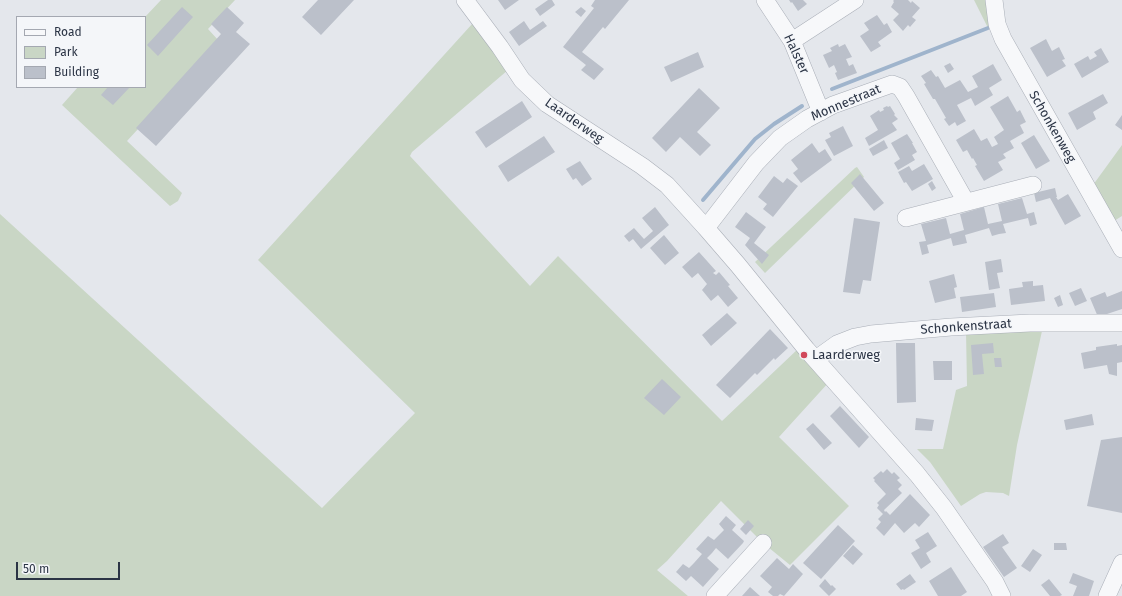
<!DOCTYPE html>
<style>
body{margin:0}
#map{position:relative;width:1122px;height:596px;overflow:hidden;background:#e4e7ec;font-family:"Fira Sans",sans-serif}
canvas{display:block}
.legend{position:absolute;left:16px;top:16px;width:130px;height:72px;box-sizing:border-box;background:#f4f6f9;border:1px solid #a4a8b1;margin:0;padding:5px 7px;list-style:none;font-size:12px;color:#2b3445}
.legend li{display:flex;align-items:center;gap:8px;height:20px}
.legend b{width:20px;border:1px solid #a4a8b1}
.scale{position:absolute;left:16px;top:562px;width:104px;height:18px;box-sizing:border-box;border:2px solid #2b3445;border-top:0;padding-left:5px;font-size:12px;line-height:14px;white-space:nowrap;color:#2b3445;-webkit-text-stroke:3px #f4f6f9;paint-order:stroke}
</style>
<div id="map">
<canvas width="1122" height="596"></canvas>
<ul class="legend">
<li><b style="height:5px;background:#f7f8fa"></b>Road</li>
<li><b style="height:11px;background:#c9d6c5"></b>Park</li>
<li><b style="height:11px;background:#bbc0ca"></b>Building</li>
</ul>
<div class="scale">50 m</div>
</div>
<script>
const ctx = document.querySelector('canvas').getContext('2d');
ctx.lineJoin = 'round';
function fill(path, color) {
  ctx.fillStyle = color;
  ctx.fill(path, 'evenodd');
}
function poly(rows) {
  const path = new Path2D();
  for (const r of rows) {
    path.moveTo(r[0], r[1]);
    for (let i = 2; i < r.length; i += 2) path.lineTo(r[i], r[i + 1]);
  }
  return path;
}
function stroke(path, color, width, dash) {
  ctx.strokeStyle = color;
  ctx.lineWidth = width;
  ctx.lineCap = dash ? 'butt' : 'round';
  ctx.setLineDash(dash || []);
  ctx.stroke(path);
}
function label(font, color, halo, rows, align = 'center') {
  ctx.font = font + ' "Fira Sans",sans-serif';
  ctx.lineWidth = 3;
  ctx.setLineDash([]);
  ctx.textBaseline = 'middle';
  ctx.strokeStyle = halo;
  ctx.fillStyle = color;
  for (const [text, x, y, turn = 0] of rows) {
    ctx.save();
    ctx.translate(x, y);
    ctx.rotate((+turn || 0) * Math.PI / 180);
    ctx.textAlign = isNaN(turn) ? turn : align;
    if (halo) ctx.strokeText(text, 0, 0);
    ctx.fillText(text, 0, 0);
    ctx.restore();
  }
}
fill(poly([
 [161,0,235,0,208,29,219,41,127,141,182,193,178,201,170,206,62,105,78,87,145,87,145,17],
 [974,0,989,0,995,33,988,28],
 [473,23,508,70,412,152,410,156,530,286,558,256,722,421,799,348,829,382,779,437,849,506,790,565,763,543,721,501,667,561,657,570,688,596,0,596,0,214,322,508,415,413,258,260],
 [1122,145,1122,216,1114,221,1093,185],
 [857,167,864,177,765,273,755,262,855,168],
 [966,331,1042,331,1017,445,1009,496,1003,493,986,492,980,494,961,506,930,462,917,449,943,449,956,390,967,386]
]), '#c9d6c5');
stroke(poly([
 [832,89,988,28],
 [703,200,755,139,774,124,802,106]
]), '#9fb4cc', 4);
fill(poly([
 [318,0,354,0,321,35,302,17],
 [498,0,519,0,505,10],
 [548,0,552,0,555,5,540,16,535,9],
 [595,0,629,0,605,29,603,27,582,52,604,69,594,80,581,70,586,65,563,47,594,8,591,6],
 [789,0,803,0,807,4,798,11,792,2,791,3],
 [894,0,908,0,911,3,912,1,920,8,912,17,916,20,910,27,908,25,903,31,893,20,899,14,891,7,894,2,893,1],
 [182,7,193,17,158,56,147,45],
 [227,7,244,23,236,32,250,44,156,146,136,128,221,34,211,24],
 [581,7,586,11,581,17,575,12],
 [877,15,884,25,887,23,892,32,878,42,881,46,871,52,860,36,869,30,864,23],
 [524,21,530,30,543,21,547,26,519,46,509,32],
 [1046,39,1052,51,1059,47,1065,59,1062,60,1066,66,1047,77,1030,48],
 [838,44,839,47,845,44,852,57,846,59,849,66,853,64,857,73,838,80,835,73,837,72,834,65,829,68,823,55,832,51,830,48],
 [1101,48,1109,62,1082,78,1074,64,1088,56,1090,60,1097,56,1094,52],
 [698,52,704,67,671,82,664,67],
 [950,63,954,69,948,73,944,66],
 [993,64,1002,80,989,88,993,95,975,106,971,98,957,105,966,121,957,126,955,122,949,126,944,119,946,118,935,99,933,99,924,84,926,83,921,76,931,70,936,77,938,76,945,88,960,80,968,92,978,87,972,76],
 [108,87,130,87,113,105,101,95],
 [699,88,720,108,697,132,711,145,700,156,680,137,666,152,652,138],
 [1103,94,1108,103,1093,112,1096,119,1077,130,1068,113],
 [1008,96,1017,112,1020,110,1026,122,1020,125,1024,133,1010,141,1014,148,1003,154,1006,158,998,162,1003,170,984,181,975,166,977,165,973,158,972,159,967,150,963,152,956,140,974,129,981,141,987,138,992,147,998,144,994,137,1004,130,990,107],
 [522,101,532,117,486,148,475,132],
 [887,106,888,107,890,106,895,114,894,115,898,119,892,123,897,130,869,146,865,138,878,130,870,116,879,110,880,112,884,110,883,108],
 [1122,115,1122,130,1115,125],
 [843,126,853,146,834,156,825,140,831,137,829,133],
 [907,134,913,143,912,143,917,152,912,155,915,160,898,170,894,163,900,159,891,143],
 [1034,135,1050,161,1036,169,1021,143],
 [544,136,555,152,508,182,498,166],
 [884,140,888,148,873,156,869,149],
 [812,143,819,153,825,149,832,160,801,183,793,173,798,169,791,160],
 [580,161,592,179,582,186,576,178,573,180,566,169],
 [924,164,933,179,912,191,906,182,904,183,898,172,909,166,912,171],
 [860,174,884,203,874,211,851,183],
 [774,176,783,183,787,178,798,186,773,217,763,209,767,204,758,197],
 [932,181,936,188,932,191,928,184],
 [1055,188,1057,197,1056,197,1058,200,1068,194,1081,216,1065,225,1050,198,1036,202,1034,193],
 [1022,198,1027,214,1034,212,1037,224,1030,226,1028,218,1003,224,1006,233,999,234,992,236,989,228,965,235,967,243,953,246,951,238,927,245,929,253,922,255,919,242,926,241,921,224,946,218,950,234,964,230,960,214,984,207,988,224,1002,221,998,204],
 [655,207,669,225,641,249,633,239,629,242,624,236,634,228,644,239,653,231,642,218],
 [746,212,766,227,754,243,769,255,762,264,745,245,750,238,735,227],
 [854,218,880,222,871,281,863,280,860,294,843,292],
 [664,235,679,253,665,265,650,248],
 [699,252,716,271,713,273,716,275,719,272,730,285,728,286,738,298,728,307,718,295,711,301,702,290,707,284,698,273,692,278,682,267],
 [1001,259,1003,272,997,273,1000,288,989,290,985,262],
 [954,274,957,287,954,288,956,298,935,303,929,281],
 [1033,281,1033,286,1043,285,1045,301,1011,305,1009,289,1023,287,1022,282],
 [1081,288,1087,301,1075,306,1069,293],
 [1122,291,1122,309,1098,317,1090,298,1105,292,1107,297],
 [994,293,996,307,962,312,960,297],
 [1060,295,1063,305,1058,307,1054,298],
 [727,313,737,323,711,346,702,335],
 [770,329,788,348,775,360,774,358,757,375,755,373,730,398,716,385],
 [896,343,915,343,916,402,897,403],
 [993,343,994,353,982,354,984,374,973,375,971,345],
 [1117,344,1117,346,1122,345,1122,362,1117,363,1117,376,1109,374,1107,365,1084,369,1081,353,1096,350,1096,347],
 [994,358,1001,358,1002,367,995,367],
 [933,361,952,361,952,380,934,380],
 [662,379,681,397,664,415,644,398],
 [840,406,869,437,859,448,830,416],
 [1092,414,1094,425,1066,430,1064,420],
 [916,418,934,420,932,431,915,430],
 [813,423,832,443,824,450,806,429],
 [1122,437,1122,513,1087,506,1101,440],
 [887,469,892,474,894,472,900,478,897,480,902,485,898,489,902,493,884,510,885,512,886,511,890,515,910,494,930,515,919,527,915,523,904,533,895,523,884,536,876,528,881,522,878,519,883,514,877,508,879,505,877,503,886,494,874,481,875,480,873,478,881,471,883,473],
 [726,516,736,525,732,530,744,541,743,543,728,559,716,548,712,553,707,558,719,569,703,587,691,576,686,581,676,572,683,564,689,568,694,563,702,554,696,549,708,536,714,540,724,530,719,524],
 [748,520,754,526,746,535,740,529],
 [838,525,855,541,821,579,803,563],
 [928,532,937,546,926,553,931,562,921,569,911,553,920,548,915,540],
 [1003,534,1009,543,1002,547,1017,568,1004,577,983,547],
 [1054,543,1066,543,1067,550,1054,550],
 [853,545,863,554,853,565,843,556],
 [1033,549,1042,555,1030,572,1021,566],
 [777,558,789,569,793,564,803,574,784,596,780,594,778,596,773,596,768,592,772,587,760,576],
 [951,567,967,592,961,596,938,596,929,581],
 [1073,573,1094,581,1089,596,1073,596,1077,586,1069,583],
 [910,574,916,582,904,590,903,589,901,590,896,584],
 [825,579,831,586,832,585,836,589,829,596,819,586],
 [1049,579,1062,595,1060,596,1050,596,1041,585],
 [750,587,760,596,742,596]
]), '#bbc0ca');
const minor = poly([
 [465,0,500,47,522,80,547,104,642,166,667,185,706,228,738,265,807,350,917,474,944,508,995,582,1002,596],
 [765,0,792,41,821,112],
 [994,0,997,24,1003,39,1122,249],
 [792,41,855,0],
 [906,218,1033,185],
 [706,228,756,163,780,138,807,119,833,105,892,84,900,87,906,96,966,202],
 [816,359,837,344,855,337,871,334,951,327,1030,323,1122,323],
 [715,596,763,543],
 [1107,596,1122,563]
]);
stroke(minor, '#a9aeb7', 18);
stroke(minor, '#f7f8fa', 17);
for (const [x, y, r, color] of [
 [804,355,4,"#d1495b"]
]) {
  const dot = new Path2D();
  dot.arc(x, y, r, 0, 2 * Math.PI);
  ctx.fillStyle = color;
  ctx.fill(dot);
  stroke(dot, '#f4f6f9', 1.5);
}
label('13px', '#2b3445', '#f4f6f9', [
 ["Halster",796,54,65],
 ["Monnestraat",846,103,-23],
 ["Laarderweg",574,121,35],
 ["Schonkenweg",1052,127,60],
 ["Schonkenstraat",966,327,-4]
]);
label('13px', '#2b3445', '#f4f6f9', [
 ["Laarderweg",812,355]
], 'left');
</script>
